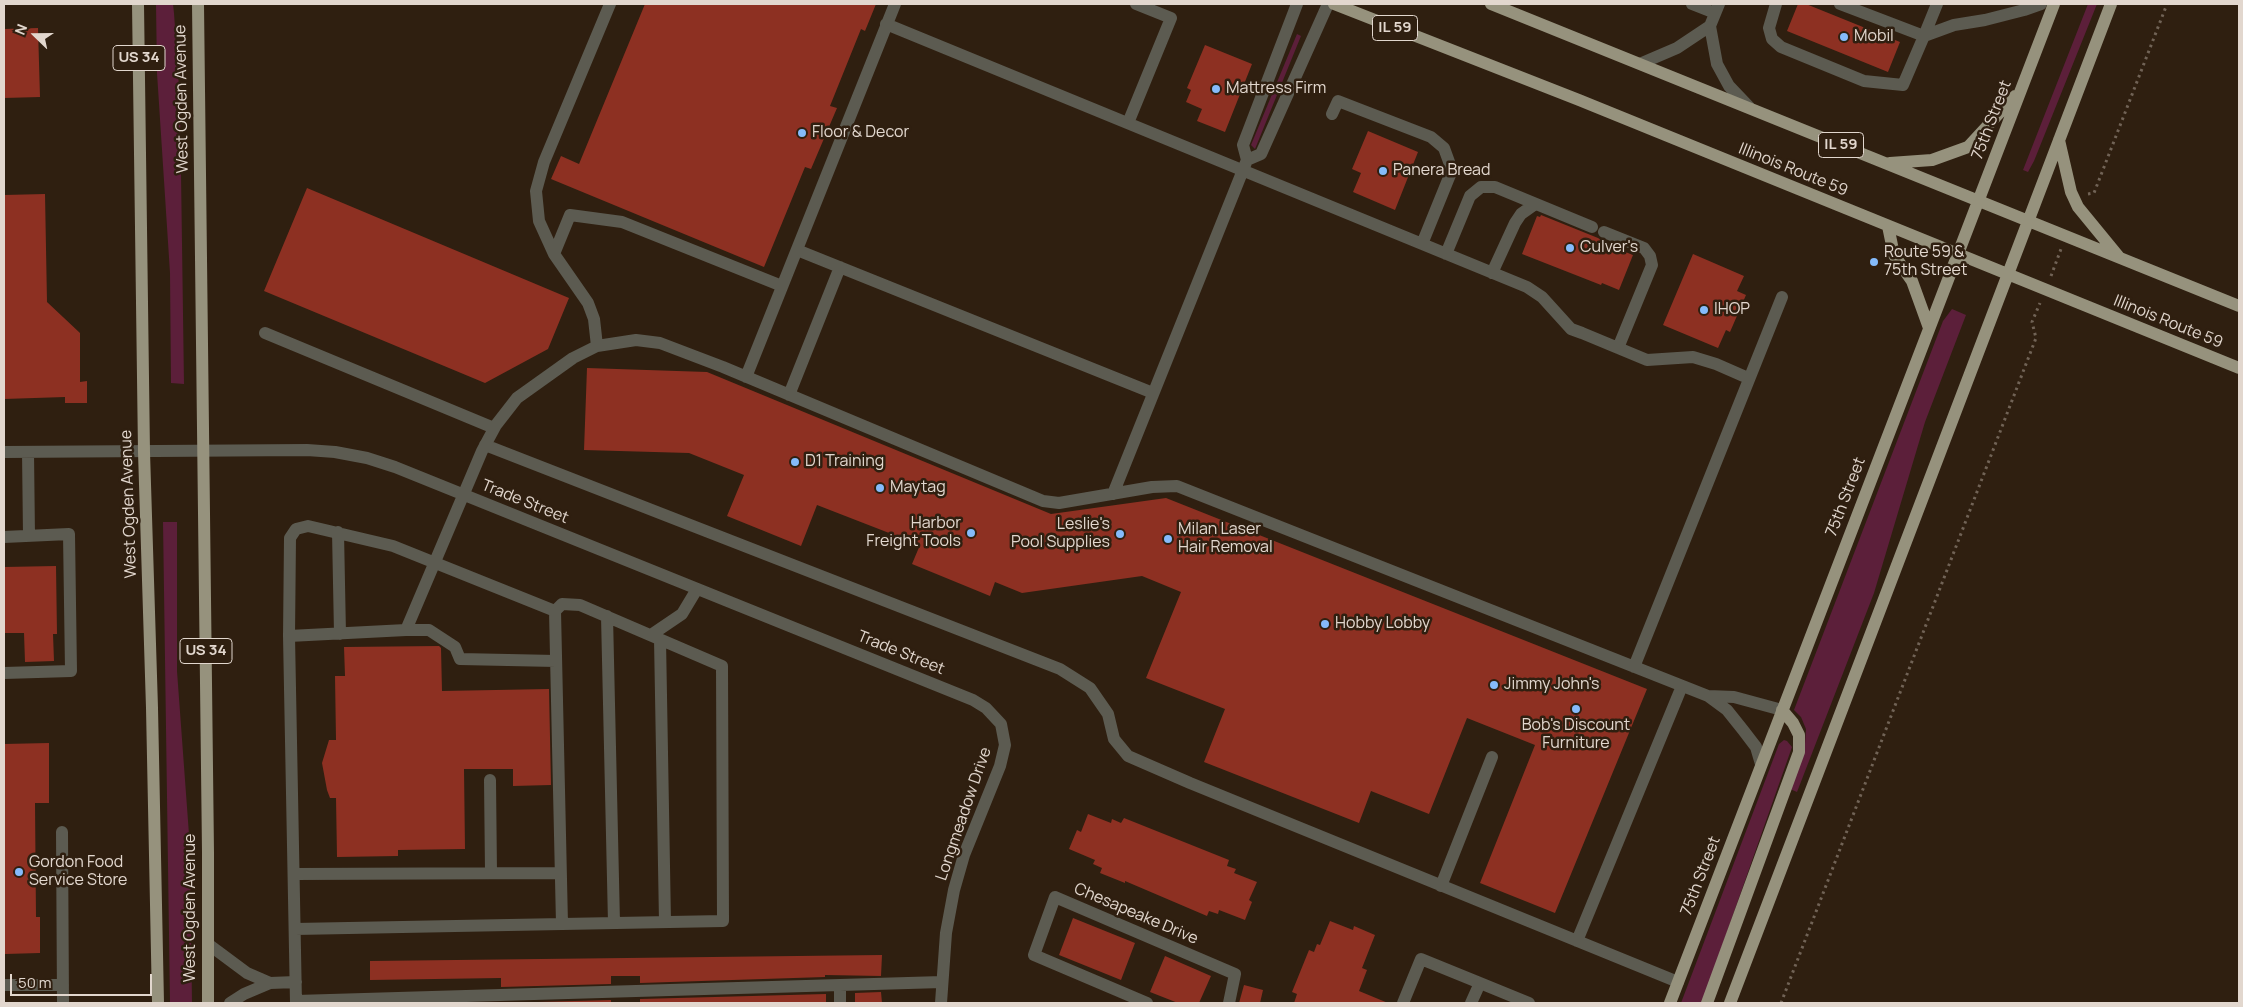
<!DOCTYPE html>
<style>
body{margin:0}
#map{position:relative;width:2243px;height:1007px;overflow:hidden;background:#2f1f10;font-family:Manrope,sans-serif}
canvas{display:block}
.frame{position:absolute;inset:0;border:5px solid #e2d7ce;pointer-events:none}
.north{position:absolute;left:10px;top:10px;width:50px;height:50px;-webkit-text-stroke:4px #2f1f10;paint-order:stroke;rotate:292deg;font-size:14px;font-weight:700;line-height:20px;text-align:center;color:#e2d7ce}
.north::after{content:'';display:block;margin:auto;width:18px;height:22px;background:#e2d7ce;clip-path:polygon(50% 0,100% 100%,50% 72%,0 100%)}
.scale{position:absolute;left:10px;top:974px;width:142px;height:22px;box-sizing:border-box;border:2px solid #e2d7ce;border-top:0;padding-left:6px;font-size:15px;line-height:18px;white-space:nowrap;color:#e2d7ce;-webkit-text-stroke:4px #2f1f10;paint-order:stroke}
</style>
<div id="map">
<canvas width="2243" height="1007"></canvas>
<div class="frame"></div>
<div class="north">N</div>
<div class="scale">50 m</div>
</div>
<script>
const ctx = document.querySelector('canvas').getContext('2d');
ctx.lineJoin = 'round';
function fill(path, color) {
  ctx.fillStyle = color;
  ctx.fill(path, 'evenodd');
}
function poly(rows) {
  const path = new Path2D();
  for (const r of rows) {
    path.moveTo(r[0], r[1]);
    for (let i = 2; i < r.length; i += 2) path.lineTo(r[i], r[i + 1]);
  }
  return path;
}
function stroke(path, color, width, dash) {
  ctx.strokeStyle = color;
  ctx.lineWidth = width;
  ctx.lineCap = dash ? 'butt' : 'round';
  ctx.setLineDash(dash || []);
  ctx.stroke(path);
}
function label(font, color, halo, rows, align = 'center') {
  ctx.font = font + ' Manrope,sans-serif';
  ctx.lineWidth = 5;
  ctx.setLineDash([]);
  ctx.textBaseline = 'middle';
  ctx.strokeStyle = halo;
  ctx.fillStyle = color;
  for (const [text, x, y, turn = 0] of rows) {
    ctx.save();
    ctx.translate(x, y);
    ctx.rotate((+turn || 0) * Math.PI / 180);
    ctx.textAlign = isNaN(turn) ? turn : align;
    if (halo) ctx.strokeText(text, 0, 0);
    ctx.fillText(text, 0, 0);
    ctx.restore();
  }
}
fill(poly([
 [156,4,173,4,174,13,180,102,184,384,171,383,170,273,157,73],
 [2088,4,2097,4,2034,161,2028,172,2023,170],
 [1297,34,1301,36,1255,149,1251,145],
 [1952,309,1966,315,1925,422,1874,593,1797,792,1790,789,1805,744,1806,729,1801,717,1794,710,1943,321],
 [163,522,177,522,177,671,190,848,192,1003,170,1003],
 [1784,740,1787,741,1792,747,1702,1003,1681,1003,1779,744]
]), '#5c1f3a');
fill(poly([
 [645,4,876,4,865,31,861,29,830,106,837,108,811,169,805,167,764,267,551,179,561,156,579,164],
 [1798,4,1806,4,1900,42,1888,72,1787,31],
 [38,28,40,97,4,98,4,29],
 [1205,45,1252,64,1225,132,1197,121,1202,109,1186,102,1191,90,1187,88],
 [1368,131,1418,152,1395,210,1353,192,1361,173,1352,169],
 [307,188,569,298,548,349,485,383,264,291],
 [45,194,47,302,80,333,80,382,87,381,87,403,65,403,65,397,4,399,4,195],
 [1541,215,1598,238,1601,240,1600,242,1633,255,1619,290,1602,283,1601,285,1522,254,1537,216,1540,217],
 [1693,254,1744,276,1737,291,1746,295,1730,332,1726,330,1718,348,1663,325],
 [587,368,707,372,1051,514,1166,498,1647,689,1555,913,1480,883,1535,745,1467,718,1429,814,1371,791,1359,823,1204,762,1225,709,1146,678,1181,592,1142,576,1022,593,995,582,990,596,912,564,920,545,817,505,801,546,727,516,744,475,689,453,584,450],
 [56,566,57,634,53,634,54,661,25,662,24,633,4,633,4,567],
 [439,646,441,648,442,691,549,689,551,785,513,786,513,769,464,769,465,849,398,850,398,856,337,857,336,798,330,798,327,790,322,763,329,740,336,740,335,676,345,676,344,647],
 [49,743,49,803,35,803,36,917,40,917,40,953,5,954,4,744],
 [1088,814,1111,823,1112,819,1121,823,1124,818,1229,860,1227,866,1236,869,1234,873,1257,882,1249,900,1252,902,1245,920,1219,910,1218,914,1209,911,1207,916,1125,881,1125,883,1100,873,1102,868,1093,864,1095,860,1069,849,1077,830,1081,832],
 [1073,918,1135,943,1121,980,1059,955],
 [1330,921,1353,930,1354,926,1375,935,1362,968,1367,970,1359,991,1388,1003,1294,1003,1297,994,1292,992,1309,950,1314,952,1317,944,1320,945],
 [882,955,881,976,825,975,825,977,640,983,640,976,611,976,611,984,501,987,501,978,370,980,370,961],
 [1165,956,1211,976,1199,1003,1178,1003,1150,992],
 [1244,985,1263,990,1260,1003,1239,1003],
 [881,992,882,1003,855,1003,855,993],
 [826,994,826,1003,640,1003,640,999],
 [611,1000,611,1003,501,1003]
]), '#8d3022');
stroke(poly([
 [2088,194,2094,193,2167,4],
 [2051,276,2061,249],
 [1781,1003,2036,338,2032,322,2040,303]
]), '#716356', 3, [2.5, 4]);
stroke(poly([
 [1692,4,1715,13],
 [1719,4,1710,26,1717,64,1729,86,1749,107],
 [1776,4,1769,28,1772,39,1781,47,1864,81,1903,85,1924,36,1954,25,1985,20,2024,10,2041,4],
 [1840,4,1924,36,1937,4],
 [886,24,1527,287,1542,297,1571,329,1582,333,1647,360,1693,357,1716,364,1748,378],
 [1642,63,1677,48,1710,26],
 [1332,114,1338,101,1431,137,1444,148,1452,170,1422,244],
 [1128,123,1171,18,1136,4],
 [1247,160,1261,154,1328,4],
 [1604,232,1644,248,1650,256,1652,265,1618,348],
 [797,250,1153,393],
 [554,254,570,215,622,222,782,286],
 [1446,254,1470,196,1481,187,1495,187,1592,227],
 [1492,273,1515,223,1521,214,1535,204],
 [265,333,494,428],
 [597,346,594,319,588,303,554,254,539,221,536,191,544,162,610,4],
 [746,377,895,4],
 [789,395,840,267],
 [485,445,1060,669,1090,688,1108,714,1114,739,1128,756,1190,783,1678,982],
 [4,452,307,450,335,452,367,458,395,467,973,700,986,708,1001,724,1005,745,1000,766,964,855,954,890,946,933,941,1003],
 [28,452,29,536],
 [1113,494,1247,160,1243,145,1297,4],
 [338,532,340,634],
 [4,537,69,534,71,671,4,673],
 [607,616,614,923],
 [406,630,429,630,455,647,460,659,556,661],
 [651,635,682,614,697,589],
 [289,636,290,538,296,529,308,526,393,546,555,611],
 [660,639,665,922],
 [1634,667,1782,297],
 [1708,696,1734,697,1782,710],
 [490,780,491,873],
 [62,832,63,1003],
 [294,874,560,873],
 [1441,886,1492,757],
 [295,929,723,921,722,666,580,605,562,604,555,611,562,924],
 [1577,941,1682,686],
 [208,944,247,973,270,983],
 [4,985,63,985],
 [840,986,840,1003],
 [296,1001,942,982],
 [230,1003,244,994,270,983,296,982],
 [296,1003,289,636,406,630,482,451,496,425,517,398,573,358,597,346,636,340,660,343,723,367,1043,501,1059,503,1152,487,1177,486,1708,696,1727,710,1743,730,1756,747,1761,764],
 [1147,1003,1034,955,1055,897,1235,974,1229,1003],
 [1403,1003,1421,959,1480,983],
 [1471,1003,1480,983,1529,1003]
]), '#5c5b51', 12);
stroke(poly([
 [138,4,144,452,152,708,158,1003],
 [198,4,208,852,208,1003],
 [1334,4,1579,100,2239,368],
 [1491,4,2239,306],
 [2059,140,2071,192,2078,207,2119,257],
 [1890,163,1932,160,1968,147,2015,96],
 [1888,226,1894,255,1912,281,1929,328],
 [1670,1003,2054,4],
 [1707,1003,1799,752,1799,735,1793,723,1782,710],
 [1730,1003,2111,4]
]), '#96927d', 12);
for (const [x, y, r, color] of [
 [1844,37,5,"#85bbfb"],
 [1216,89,5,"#85bbfb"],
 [802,133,5,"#85bbfb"],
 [1383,171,5,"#85bbfb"],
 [1570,248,5,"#85bbfb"],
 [1874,262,5,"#85bbfb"],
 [1704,310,5,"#85bbfb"],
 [795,462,5,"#85bbfb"],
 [880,488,5,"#85bbfb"],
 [971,533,5,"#85bbfb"],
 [1120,534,5,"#85bbfb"],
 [1168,539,5,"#85bbfb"],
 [1325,624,5,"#85bbfb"],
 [1494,685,5,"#85bbfb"],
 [1576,709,5,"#85bbfb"],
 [19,872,5,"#85bbfb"]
]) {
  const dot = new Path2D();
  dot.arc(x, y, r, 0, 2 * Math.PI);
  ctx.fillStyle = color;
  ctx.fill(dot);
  stroke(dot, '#2f1f10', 2);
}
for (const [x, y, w] of [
 [1395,28,45],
 [139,58,52],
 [1841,145,45],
 [206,651,52]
]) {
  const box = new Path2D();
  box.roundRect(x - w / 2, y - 12.5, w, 25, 4);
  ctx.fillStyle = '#2f1f10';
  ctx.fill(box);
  stroke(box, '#e2d7ce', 1);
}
label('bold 15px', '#e2d7ce', null, [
 ["IL 59",1395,28],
 ["US 34",139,58],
 ["IL 59",1841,145],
 ["US 34",206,651]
]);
label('16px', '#e2d7ce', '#2f1f10', [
 ["Mobil",1854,37],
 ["Mattress Firm",1226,89],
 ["Floor & Decor",812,133],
 ["Panera Bread",1393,171],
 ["Culver's",1580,248],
 ["Route 59 &",1884,253],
 ["75th Street",1884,271],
 ["IHOP",1714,310],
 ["D1 Training",805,462],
 ["Maytag",890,488],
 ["Harbor",961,524,"right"],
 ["Freight Tools",961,542,"right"],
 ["Leslie's",1110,525,"right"],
 ["Pool Supplies",1110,543,"right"],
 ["Milan Laser",1178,530],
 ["Hair Removal",1178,548],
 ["Hobby Lobby",1335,624],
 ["Jimmy John's",1504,685],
 ["Bob's Discount",1576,726,"center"],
 ["Furniture",1576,744,"center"],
 ["Gordon Food",29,863],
 ["Service Store",29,881]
], 'left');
label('16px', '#e2d7ce', '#2f1f10', [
 ["West Ogden Avenue",182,99,-91],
 ["75th Street",1992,120,-69],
 ["Illinois Route 59",1793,170,22],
 ["Illinois Route 59",2168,322,22],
 ["75th Street",1846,497,-69],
 ["Trade Street",525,502,22],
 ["West Ogden Avenue",129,504,-92],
 ["Trade Street",901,653,22],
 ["Longmeadow Drive",964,814,-71],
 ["75th Street",1701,876,-69],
 ["West Ogden Avenue",191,908,-90],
 ["Chesapeake Drive",1136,914,23]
]);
</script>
